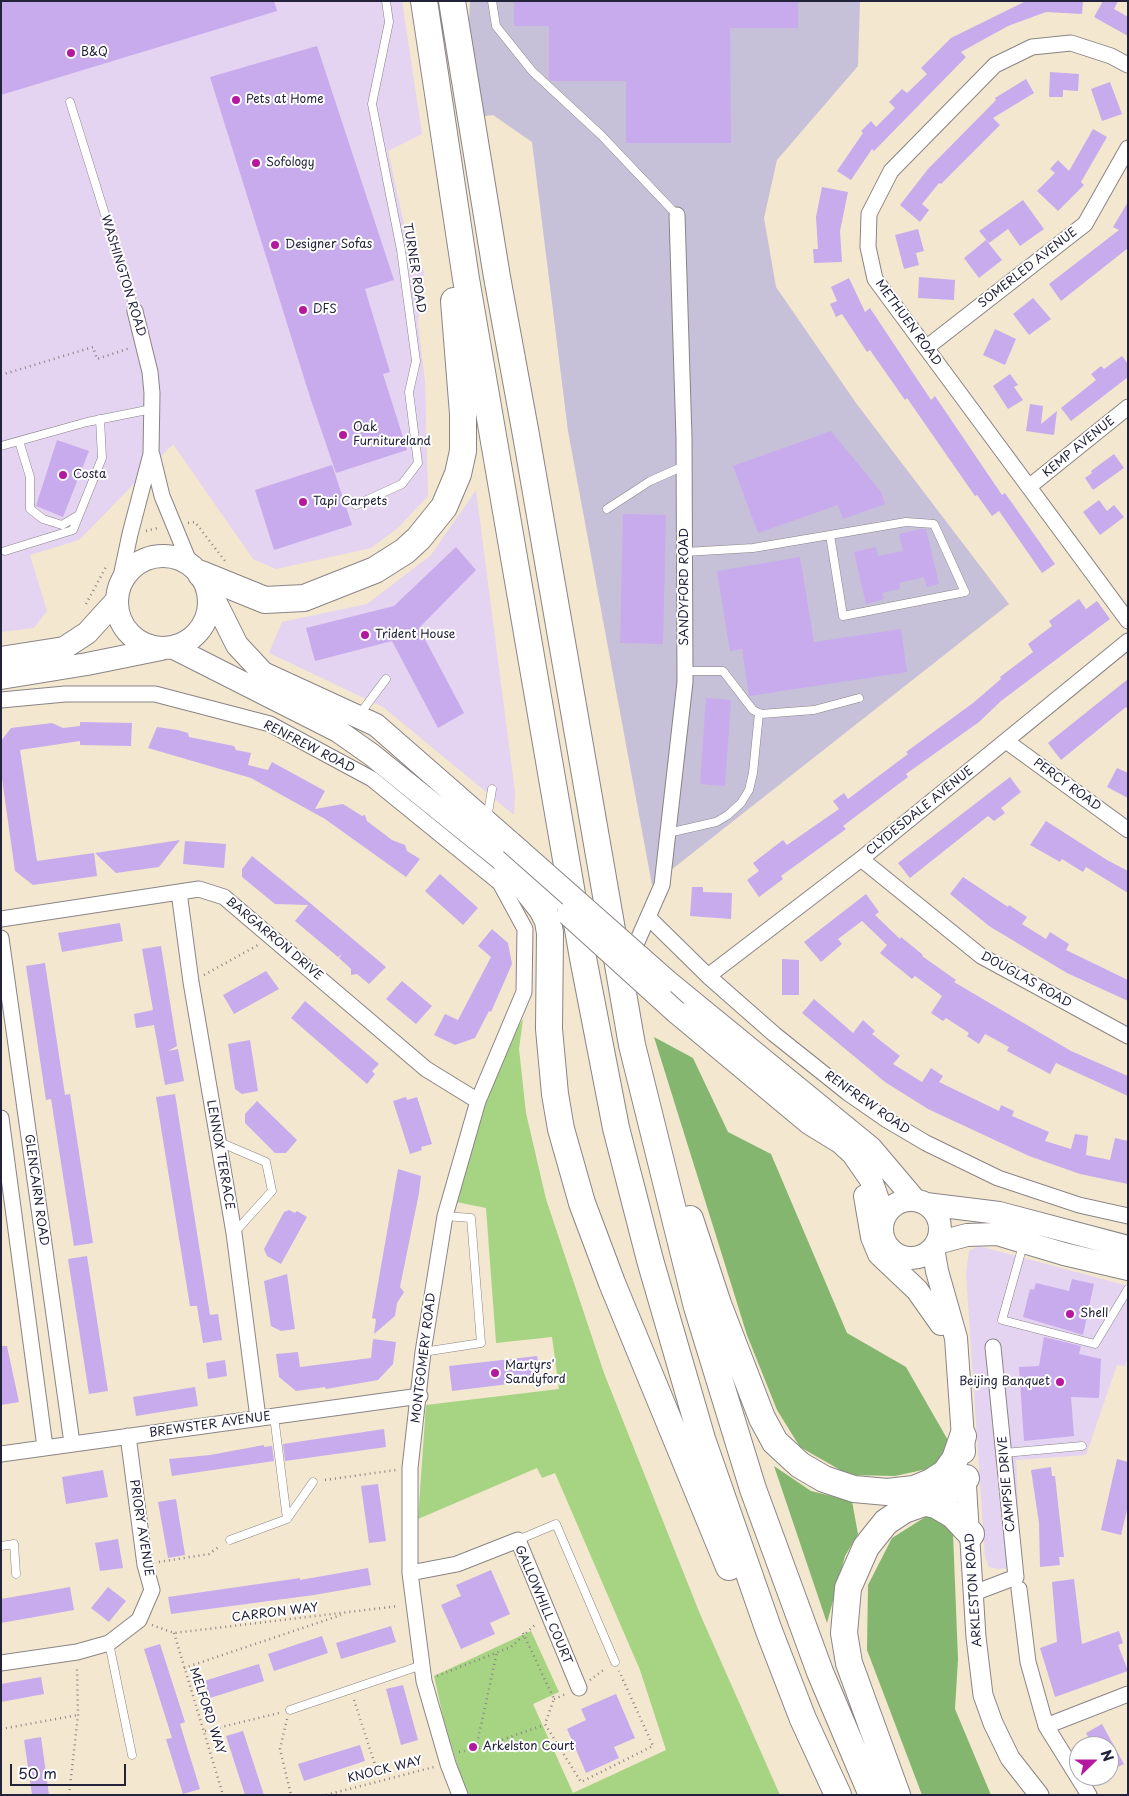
<!DOCTYPE html>
<style>
body{margin:0}
#map{position:relative;width:1129px;height:1796px;overflow:hidden;background:#f3e7cf;font-family:"Playpen Sans",sans-serif}
canvas{display:block}
.frame{position:absolute;inset:0;border:2px solid #22223b;pointer-events:none}
.north{position:absolute;left:1069px;top:1736px;width:50px;height:50px;box-sizing:border-box;background:#fff;border:1px solid #a7a7b1;border-radius:50%;rotate:68deg;font-size:14px;font-weight:700;line-height:20px;text-align:center;color:#22223b}
.north::after{content:'';display:block;margin:auto;width:18px;height:22px;background:#b5179e;clip-path:polygon(50% 0,100% 100%,50% 72%,0 100%)}
.scale{position:absolute;left:10px;top:1764px;width:116px;height:22px;box-sizing:border-box;border:2px solid #22223b;border-top:0;padding-left:6px;font-size:15px;line-height:18px;white-space:nowrap;color:#22223b;-webkit-text-stroke:4px #fff;paint-order:stroke}
</style>
<div id="map">
<canvas width="1129" height="1796"></canvas>
<div class="frame"></div>
<div class="north">N</div>
<div class="scale">50 m</div>
</div>
<script>
const ctx = document.querySelector('canvas').getContext('2d');
ctx.lineJoin = 'round';
function fill(path, color) {
  ctx.fillStyle = color;
  ctx.fill(path, 'evenodd');
}
function poly(rows) {
  const path = new Path2D();
  for (const r of rows) {
    if (r.length === 3) {
      path.moveTo(r[0] + r[2], r[1]);
      path.arc(r[0], r[1], r[2], 0, 2 * Math.PI);
      continue;
    }
    path.moveTo(r[0], r[1]);
    for (let i = 2; i < r.length; i += 2) path.lineTo(r[i], r[i + 1]);
  }
  return path;
}
function stroke(path, color, width, dash) {
  ctx.strokeStyle = color;
  ctx.lineWidth = width;
  ctx.lineCap = dash ? 'butt' : 'round';
  ctx.setLineDash(dash || []);
  ctx.stroke(path);
}
function label(font, color, halo, rows, align = 'center') {
  ctx.font = font + ' "Playpen Sans",sans-serif';
  ctx.lineWidth = 4;
  ctx.setLineDash([]);
  ctx.textBaseline = 'middle';
  ctx.strokeStyle = halo;
  ctx.fillStyle = color;
  for (const [text, x, y, turn = 0] of rows) {
    ctx.save();
    ctx.translate(x, y);
    ctx.rotate((+turn || 0) * Math.PI / 180);
    ctx.textAlign = isNaN(turn) ? turn : align;
    if (halo) ctx.strokeText(text, 0, 0);
    ctx.fillText(text, 0, 0);
    ctx.restore();
  }
}
fill(poly([
 [1,1,402,1,422,134,388,151,406,233,417,252,424,272,418,323,425,381,428,496,398,528,371,548,276,569,253,559,173,444,79,540,30,555,47,611,34,628,1,632],
 [476,490,515,792,514,815,383,707,269,653,282,622,367,604,431,555],
 [979,1246,1128,1286,1128,1356,1125,1366,1117,1365,1086,1455,1016,1460,1021,1567,998,1569,989,1567,985,1557,966,1273,969,1251]
]), '#e4d3f1');
fill(poly([
 [470,1,860,1,858,66,777,160,764,218,776,287,856,403,1009,604,652,885,568,431,532,142,493,115,464,119]
]), '#c6c0d9');
fill(poly([
 [523,1019,519,1049,526,1113,546,1199,604,1373,700,1614,780,1795,469,1795,460,1774,444,1721,434,1676,531,1631,559,1692,533,1704,573,1793,666,1750,640,1670,555,1473,542,1478,537,1468,418,1519,426,1405,559,1389,552,1337,496,1343,486,1208,456,1202,475,1130,508,1043]
]), '#a7d482');
fill(poly([
 [654,1037,693,1058,728,1132,771,1154,847,1333,906,1367,953,1449,941,1466,895,1476,849,1475,800,1447,777,1410,747,1335],
 [774,1466,811,1491,852,1501,858,1534,845,1556,827,1623],
 [930,1514,953,1533,958,1659,955,1709,991,1795,922,1795,867,1650,868,1585,892,1538]
]), '#85b670');
fill(poly([
 [1,1,274,1,277,11,1,95],
 [514,1,798,1,798,28,730,28,731,143,626,143,626,81,551,81,549,79,549,26,514,26],
 [1026,1,1083,1,1082,14,1046,12,1008,26,961,52,966,57,874,151,872,149,851,180,837,171,863,133,861,131,871,121,876,127,895,108,889,102,902,89,907,93,927,74,921,68,951,38],
 [1103,1,1118,1,1114,9,1128,17,1128,36,1094,17],
 [317,46,394,280,365,289,390,372,383,374,407,450,336,473,310,397,210,77],
 [1050,72,1079,74,1078,91,1063,90,1063,97,1049,97],
 [1026,79,1034,93,993,118,1000,125,941,184,939,183,922,204,929,210,920,222,900,205,928,169,996,100,995,98],
 [1110,82,1122,114,1102,121,1091,89],
 [1093,129,1107,137,1081,182,1084,185,1058,211,1037,191,1055,173,1050,169,1058,160,1069,171],
 [822,187,848,192,840,231,842,262,814,263,813,249,818,249,816,217],
 [1023,200,1044,229,1020,246,1008,229,989,243,979,231],
 [1128,202,1128,248,1061,301,1049,284,1119,230,1113,227],
 [918,229,924,251,916,253,919,265,904,269,895,235],
 [986,240,1002,260,979,278,964,258],
 [919,277,955,280,954,300,918,298],
 [849,278,865,312,870,308,931,400,935,396,1002,495,1005,493,1055,564,1042,573,999,511,992,516,977,495,975,496,907,398,905,400,870,350,867,352,842,314,836,317,830,304,837,301,831,287],
 [1033,298,1051,319,1029,335,1013,314],
 [995,329,1016,339,1005,365,983,355],
 [1122,356,1128,364,1128,377,1071,421,1061,408,1096,380,1091,374,1101,366,1104,369],
 [1010,374,1018,385,1014,387,1023,400,1008,409,993,386],
 [1030,404,1043,406,1041,424,1057,411,1054,435,1026,431],
 [831,431,881,492,885,504,843,519,838,505,758,533,733,466],
 [57,440,89,451,63,517,36,506],
 [1114,454,1124,468,1093,490,1085,478,1092,473,1091,471],
 [332,465,352,525,274,550,255,490],
 [1099,500,1107,511,1114,505,1124,517,1100,535,1083,512],
 [623,514,666,515,663,644,620,643],
 [921,529,926,529,939,584,927,587,924,577,899,583,900,589,882,593,884,599,866,604,854,552,876,547,878,556,903,551,899,534],
 [456,547,476,570,419,628,464,713,438,728,392,641,315,661,306,628,394,606],
 [800,557,814,642,901,629,907,672,749,696,742,649,730,651,717,571],
 [1079,599,1086,609,1097,601,1110,619,1001,701,979,722,906,774,908,777,843,826,846,829,781,876,783,879,759,897,747,880,759,871,753,863,783,840,787,845,839,809,833,801,844,793,848,799,908,754,906,752,973,703,1001,679,1000,677,1033,652,1028,644,1052,626,1049,621],
 [1128,679,1128,709,1126,707,1061,760,1048,743],
 [706,698,731,700,725,786,700,784],
 [80,722,132,723,131,746,80,745,80,741,20,750,37,861,94,853,97,876,33,885,15,871,1,772,1,741,11,728,52,723,63,728,80,726],
 [157,727,178,730,188,733,189,737,234,746,236,750,251,753,248,765,268,770,272,762,325,791,315,809,343,804,362,816,365,815,367,821,392,840,405,845,407,851,420,859,406,877,325,819,251,778,148,748],
 [1117,768,1128,773,1128,798,1107,787],
 [1010,777,1021,792,1001,808,1005,813,994,821,988,816,910,878,898,863],
 [1046,821,1107,860,1128,871,1128,893,1086,867,1083,872,1062,859,1060,862,1030,845],
 [180,840,159,867,116,873,95,853],
 [185,841,226,844,224,868,183,864],
 [252,856,310,903,386,967,369,984,357,974,351,975,351,969,339,958,342,954,338,957,295,921,308,905,275,904,242,877,242,869],
 [440,874,478,908,463,925,425,891],
 [963,877,1008,907,1009,905,1027,917,1022,924,1046,939,1050,932,1069,944,1066,950,1128,980,1128,1001,1067,973,989,926,950,894],
 [692,887,703,887,703,892,732,893,731,919,690,916],
 [866,894,879,912,875,915,900,939,901,937,923,955,922,956,956,980,954,982,1071,1051,1128,1076,1128,1096,1056,1063,1050,1074,1007,1051,1009,1047,985,1034,979,1044,967,1036,969,1033,946,1018,943,1021,931,1013,942,996,915,976,912,979,880,953,887,945,862,921,838,939,842,944,821,962,804,942],
 [120,923,123,941,62,952,58,933],
 [492,929,508,943,512,964,491,1012,489,1011,475,1038,455,1045,434,1035,445,1014,458,1020,491,957,478,946],
 [161,946,177,1046,168,1051,178,1049,184,1081,165,1085,154,1025,136,1028,134,1014,153,1010,142,949],
 [782,959,799,960,799,995,782,995],
 [45,963,65,1095,70,1094,93,1243,74,1246,51,1099,46,1100,26,966],
 [266,971,279,989,234,1014,223,995],
 [402,981,432,1006,416,1024,386,999],
 [814,999,853,1033,863,1020,875,1031,872,1034,900,1056,893,1064,922,1082,931,1068,943,1076,939,1082,999,1111,1001,1105,1014,1111,1012,1116,1049,1132,1045,1141,1071,1149,1075,1134,1088,1136,1086,1155,1110,1160,1115,1138,1128,1141,1128,1184,1080,1174,1029,1156,928,1109,885,1082,802,1013],
 [305,1001,379,1064,372,1071,375,1074,367,1084,291,1018],
 [250,1040,258,1091,242,1094,235,1089,228,1044],
 [175,1094,210,1315,218,1314,222,1340,203,1343,197,1306,190,1306,156,1097],
 [406,1097,407,1100,417,1097,432,1144,421,1147,422,1150,410,1154,393,1101],
 [257,1101,297,1140,286,1153,275,1153,245,1123,245,1114],
 [398,1169,421,1176,419,1193,400,1287,404,1292,397,1303,395,1316,374,1334,376,1319,372,1318],
 [289,1210,295,1213,297,1211,307,1217,281,1264,267,1256,264,1249,284,1212],
 [87,1256,108,1391,89,1394,68,1259],
 [287,1274,295,1329,281,1331,271,1326,264,1281],
 [1072,1279,1094,1284,1083,1335,1023,1317,1030,1289,1034,1290,1036,1283,1069,1291],
 [1044,1337,1081,1346,1079,1354,1101,1359,1099,1398,1071,1397,1074,1436,1024,1441,1019,1367,1039,1366],
 [373,1339,396,1342,393,1364,378,1380,326,1389,325,1387,296,1391,279,1377,276,1354,298,1352,300,1367,371,1358],
 [1,1346,7,1346,19,1402,1,1405],
 [537,1356,541,1380,452,1391,449,1366],
 [225,1360,227,1376,208,1379,206,1363],
 [195,1387,198,1406,136,1416,133,1397],
 [384,1429,386,1447,285,1461,283,1444],
 [264,1445,264,1447,272,1446,274,1461,172,1476,169,1459,210,1455],
 [1117,1459,1128,1462,1128,1506,1121,1535,1101,1530],
 [1051,1467,1052,1476,1055,1476,1064,1557,1059,1557,1060,1565,1040,1567,1039,1523,1031,1470],
 [103,1470,108,1497,66,1504,62,1477],
 [378,1484,386,1541,369,1543,361,1486],
 [176,1499,185,1555,168,1558,158,1502],
 [118,1539,123,1568,100,1571,95,1543],
 [368,1568,371,1585,314,1595,171,1614,168,1597,300,1578,300,1580],
 [491,1570,510,1614,490,1623,495,1634,461,1649,441,1605,461,1596,456,1585],
 [1074,1579,1082,1644,1119,1631,1123,1643,1118,1645,1128,1671,1055,1697,1040,1648,1057,1642,1052,1582],
 [70,1587,74,1610,1,1623,1,1599],
 [108,1587,126,1601,109,1622,91,1608],
 [391,1626,396,1642,341,1659,336,1643],
 [322,1636,328,1653,274,1671,268,1654],
 [160,1644,185,1722,180,1724,200,1789,183,1794,166,1739,172,1738,144,1649],
 [259,1664,264,1681,210,1698,204,1681],
 [41,1677,44,1694,1,1702,1,1684],
 [403,1685,418,1740,401,1745,386,1689],
 [616,1694,635,1738,614,1747,619,1758,586,1773,567,1729,586,1720,581,1709],
 [1102,1724,1124,1764,1109,1771,1109,1746,1093,1746,1086,1733],
 [243,1731,264,1795,245,1795,226,1736],
 [41,1737,49,1795,32,1795,24,1740],
 [360,1745,365,1761,304,1781,298,1764]
]), '#c8abec');
const service = poly([
 [492,1,496,26,532,71,601,135,677,215],
 [70,102,135,311],
 [19,441,30,477,30,509,43,519,62,525,79,515],
 [1,446,87,422,152,409],
 [356,505,402,484,418,463,409,392,416,361,401,250,372,104,389,22,386,1],
 [607,509,650,481,684,466],
 [5,551,73,530,102,458,100,419],
 [685,552,753,548,830,535,906,522,934,524,965,592,843,616,830,535],
 [685,671,723,671,753,710,761,714,814,710,859,698],
 [359,715,386,679],
 [487,819,492,789],
 [668,833,716,822,728,815,741,803,749,790,753,773,759,713],
 [219,1142,266,1162,272,1191,235,1232],
 [1023,1245,1002,1320,1095,1344,1128,1289],
 [423,1352,481,1343,471,1218,445,1216],
 [274,1416,287,1519],
 [1004,1453,1082,1446],
 [230,1540,287,1519,313,1482],
 [518,1540,556,1524,615,1662],
 [1,1546,14,1544,16,1574],
 [109,1643,132,1755],
 [290,1710,422,1665]
]);
const minor = poly([
 [1128,65,1111,56,1071,43,1032,47,995,65,891,171,869,214,868,247,875,279,1128,621],
 [926,348,1085,224,1128,148],
 [152,455,162,496,190,564],
 [1030,486,1128,407],
 [119,586,130,534,151,454,152,393,150,372,135,311],
 [1,700,65,694,155,694,270,724,372,779,500,883,525,929,524,992,478,1101,445,1216,423,1352,410,1468,410,1573,424,1681,448,1764,460,1795],
 [1006,741,1128,830],
 [861,859,981,956,1128,1036],
 [179,892,191,982,234,1233,258,1418],
 [649,918,708,976,774,1034,848,1093,887,1120,926,1143,998,1178,1079,1205,1128,1216],
 [1,919,199,889,224,897,426,1069,478,1101],
 [1,938,72,1443],
 [633,951,662,885,685,682,684,438,677,215],
 [708,976,861,859,1128,641],
 [1,1118,45,1447],
 [1,1454,420,1396],
 [410,1573,457,1564,518,1540,579,1688],
 [1019,1589,1028,1662,1046,1726,1089,1795],
 [974,1593,1016,1577,993,1347],
 [1,1663,77,1652,109,1643,139,1620,152,1590,145,1565,128,1436],
 [1046,1726,1128,1694]
]);
const tertiary = poly([
 [966,1478,976,1637,983,1695,993,1723,1010,1758,1039,1795]
]);
const primary = poly([
 [163,602,46],
 [208,587,237,645,263,673,376,725,511,843],
 [174,648,338,731,372,755,552,900],
 [1,658,64,648,87,633,117,600],
 [1,678,87,664,161,649],
 [667,981,871,1148,915,1200],
 [676,1012,809,1123,840,1142,853,1154,871,1180,884,1217],
 [865,1196,872,1237,879,1254,917,1290,941,1324],
 [911,1229,29],
 [926,1204,999,1213,1128,1247],
 [937,1243,967,1235,997,1234,1064,1254,1128,1269],
 [933,1248,937,1271,956,1338,964,1452]
]);
const motorway = poly([
 [424,1,466,279,583,958,616,1128,650,1260,702,1439,769,1631,803,1719,838,1795],
 [452,1,497,277,526,435,632,1045,697,1307,753,1489,820,1672,872,1795],
 [201,574,265,600,304,598,375,570,405,551,419,538,444,507,458,474,463,451,463,414,454,301],
 [507,865,542,909,548,921,550,933,549,1029,555,1094,561,1129,582,1203,612,1283,729,1567],
 [690,1219,718,1304,762,1418,775,1442,800,1465,824,1479,854,1489,887,1492,914,1489,931,1482,945,1473,955,1459,963,1436],
 [927,1503,936,1505,953,1515,971,1534],
 [897,1795,849,1663,844,1633,848,1588,866,1547,886,1522,904,1510,946,1495,966,1478]
]);
stroke(service, '#8a8485', 9);
stroke(minor, '#8a8485', 17);
stroke(tertiary, '#8a8485', 21);
stroke(primary, '#8a8485', 24);
stroke(motorway, '#8a8485', 28);
stroke(poly([
 [1,375,93,347,97,359,130,348],
 [188,523,195,522,225,561],
 [146,531,158,528],
 [86,604,107,565],
 [204,975,258,945],
 [325,1480,396,1470],
 [159,1562,209,1554,220,1546],
 [152,1625,174,1633,399,1606],
 [174,1633,223,1795],
 [523,1633,554,1699,545,1724,581,1782,653,1746,619,1671],
 [184,1668,341,1615],
 [437,1676,511,1647,537,1623],
 [590,1680,606,1668],
 [554,1699,566,1694],
 [354,1700,380,1780],
 [287,1719,280,1749,291,1795],
 [1,1729,78,1715],
 [205,1731,279,1713],
 [476,1748,497,1652],
 [459,1752,476,1749,544,1725],
 [69,1795,78,1715,77,1666],
 [326,1795,434,1767]
]), '#8a8485', 2.5, [1, 4]);
stroke(service, '#fff', 8);
stroke(minor, '#fff', 15);
stroke(tertiary, '#fff', 19);
stroke(primary, '#fff', 22);
stroke(motorway, '#fff', 26);
const primaryBridge = poly([
 [511,843,667,981],
 [568,914,676,1012]
]);
stroke(primaryBridge, '#8a8485', 24, []);
stroke(primaryBridge, '#fff', 22);
for (const [x, y, r, color] of [
 [71,53,5,"#b5179e"],
 [236,100,5,"#b5179e"],
 [256,163,5,"#b5179e"],
 [275,245,5,"#b5179e"],
 [303,310,5,"#b5179e"],
 [343,435,5,"#b5179e"],
 [63,475,5,"#b5179e"],
 [303,502,5,"#b5179e"],
 [365,635,5,"#b5179e"],
 [1070,1314,5,"#b5179e"],
 [495,1373,5,"#b5179e"],
 [1060,1382,5,"#b5179e"],
 [473,1747,5,"#b5179e"]
]) {
  const dot = new Path2D();
  dot.arc(x, y, r, 0, 2 * Math.PI);
  ctx.fillStyle = color;
  ctx.fill(dot);
  stroke(dot, '#fff', 2);
}
label('12px', '#22223b', '#fff', [
 ["B&Q",81,53],
 ["Pets at Home",246,100],
 ["Sofology",266,163],
 ["Designer Sofas",285,245],
 ["DFS",313,310],
 ["Oak",353,428],
 ["Furnitureland",353,442],
 ["Costa",73,475],
 ["Tapi Carpets",313,502],
 ["Trident House",375,635],
 ["Shell",1080,1314],
 ["Martyrs'",505,1366],
 ["Sandyford",505,1380],
 ["Beijing Banquet",1050,1382,"right"],
 ["Arkelston Court",483,1747]
], 'left');
label('12px', '#22223b', '#fff', [
 ["TURNER ROAD",414,268,81],
 ["SOMERLED AVENUE",1028,268,-38],
 ["WASHINGTON ROAD",123,276,73],
 ["METHUEN ROAD",908,323,54],
 ["KEMP AVENUE",1079,447,-39],
 ["SANDYFORD ROAD",685,587,-90],
 ["RENFREW ROAD",309,747,27],
 ["PERCY ROAD",1067,785,36],
 ["CLYDESDALE AVENUE",920,811,-39],
 ["BARGARRON DRIVE",274,939,40],
 ["DOUGLAS ROAD",1026,980,29],
 ["RENFREW ROAD",867,1103,35],
 ["LENNOX TERRACE",220,1155,80],
 ["GLENCAIRN ROAD",36,1190,82],
 ["MONTGOMERY ROAD",424,1358,-83],
 ["BREWSTER AVENUE",210,1425,-8],
 ["CAMPSIE DRIVE",1007,1484,-95],
 ["PRIORY AVENUE",141,1528,81],
 ["ARKLESTON ROAD",974,1590,-94],
 ["GALLOWHILL COURT",543,1605,67],
 ["CARRON WAY",275,1613,-7],
 ["MELFORD WAY",207,1711,72],
 ["KNOCK WAY",385,1770,-14]
]);
</script>
